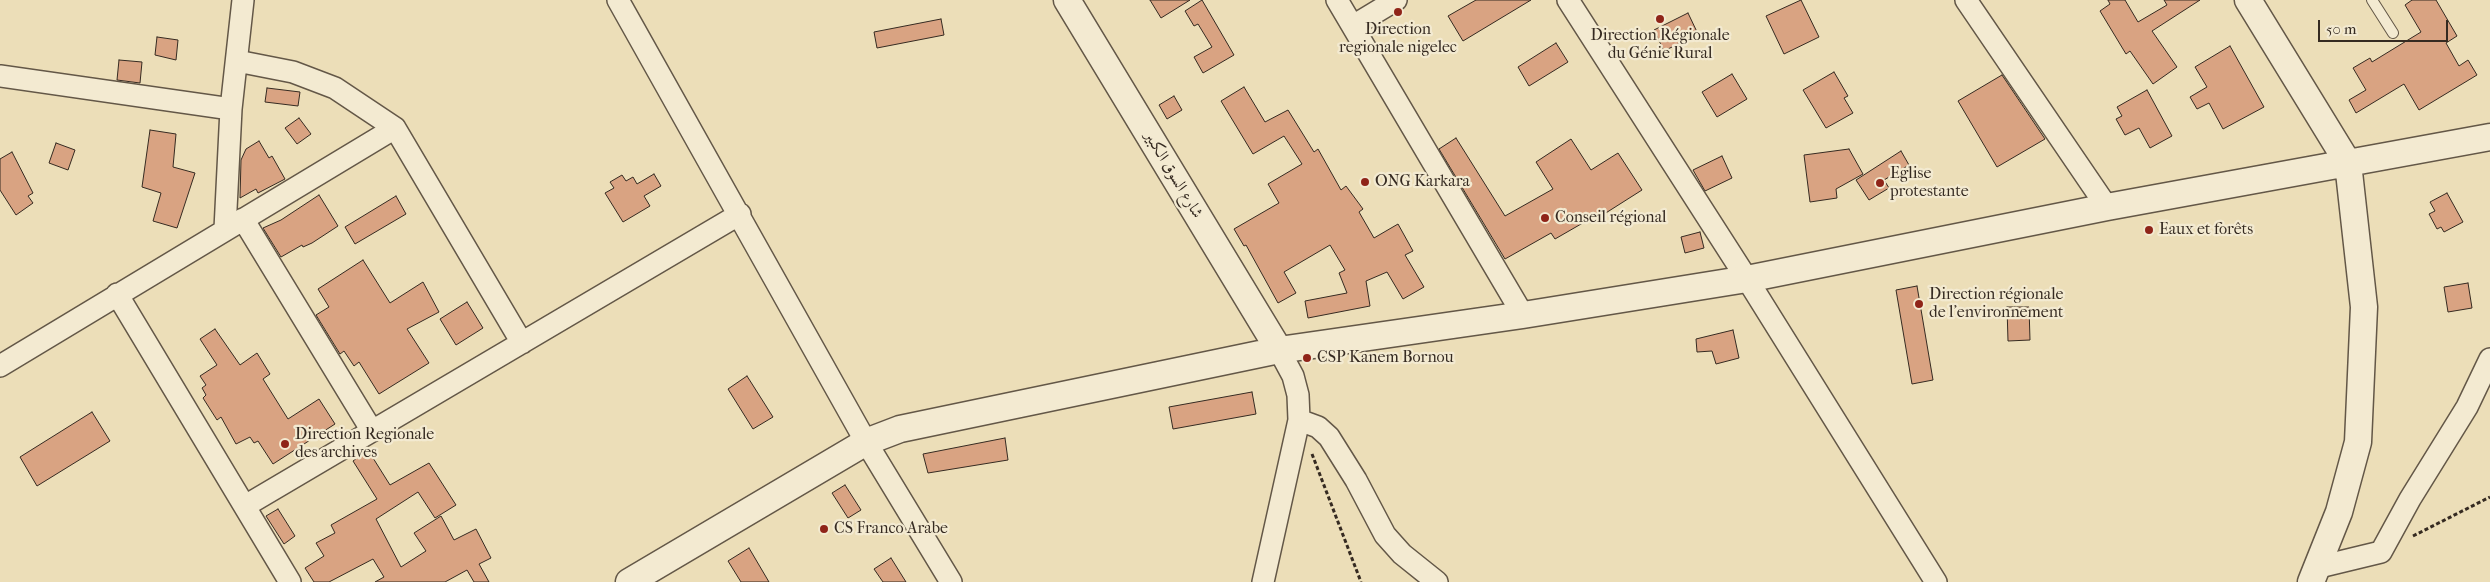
<!DOCTYPE html>
<meta charset="utf-8">
<style>
body{margin:0}
#map{position:relative;width:2490px;height:582px;overflow:hidden;background:#ecdeb8;font-family:"IM FELL French Canon",serif}
canvas{display:block}
.scale{position:absolute;left:2318px;top:20px;width:130px;height:22px;box-sizing:border-box;border:2px solid #352a21;border-top:0;padding-left:6px;font-size:15px;line-height:18px;white-space:nowrap;color:#352a21;-webkit-text-stroke:4px #f3ead1;paint-order:stroke}
</style>
<div id="map">
<canvas width="2490" height="582"></canvas>
<div class="scale">50 m</div>
</div>
<script>
const ctx = document.querySelector('canvas').getContext('2d');
ctx.lineJoin = 'round';
function fill(path, color) {
  ctx.fillStyle = color;
  ctx.fill(path, 'evenodd');
}
function poly(rows) {
  const path = new Path2D();
  for (const r of rows) {
    path.moveTo(r[0], r[1]);
    for (let i = 2; i < r.length; i += 2) path.lineTo(r[i], r[i + 1]);
  }
  return path;
}
function stroke(path, color, width, dash) {
  ctx.strokeStyle = color;
  ctx.lineWidth = width;
  ctx.lineCap = dash ? 'butt' : 'round';
  ctx.setLineDash(dash || []);
  ctx.stroke(path);
}
function label(font, color, halo, rows, align = 'center') {
  ctx.font = font + ' "IM FELL French Canon",Amiri,serif';
  ctx.lineWidth = 4.5;
  ctx.setLineDash([]);
  ctx.textBaseline = 'middle';
  ctx.strokeStyle = halo;
  ctx.fillStyle = color;
  for (const [text, x, y, turn = 0] of rows) {
    ctx.save();
    ctx.translate(x, y);
    ctx.rotate((+turn || 0) * Math.PI / 180);
    ctx.textAlign = isNaN(turn) ? turn : align;
    if (halo) ctx.strokeText(text, 0, 0);
    ctx.fillText(text, 0, 0);
    ctx.restore();
  }
}
const building = poly([
 [1150,0,1190,0,1161,18,1150,0],
 [1202,0,1234,55,1203,73,1194,57,1212,47,1198,24,1194,26,1185,11,1202,0],
 [1476,0,1531,0,1463,41,1448,16,1476,0],
 [1801,0,1819,37,1784,54,1766,16,1801,0],
 [2108,0,2125,0,2138,22,2167,5,2164,0,2200,0,2152,31,2177,67,2153,84,2130,51,2126,54,2100,11,2110,4,2108,0],
 [2412,0,2436,0,2457,36,2446,43,2459,66,2468,60,2477,75,2419,110,2404,84,2356,113,2349,100,2366,90,2353,68,2370,58,2372,62,2421,32,2405,5,2412,0],
 [1688,13,1698,34,1664,51,1654,30,1688,13],
 [941,19,944,35,877,48,874,32,941,19],
 [157,37,178,40,176,60,155,55,157,37],
 [1556,43,1568,62,1529,86,1518,67,1556,43],
 [2230,46,2264,107,2223,129,2209,103,2197,109,2190,97,2207,87,2195,67,2230,46],
 [119,60,142,62,140,83,117,80,119,60],
 [1834,72,1848,96,1844,98,1853,113,1826,128,1803,90,1834,72],
 [1732,74,1747,99,1717,117,1702,92,1732,74],
 [2002,75,2045,139,1997,167,1958,101,2002,75],
 [1244,87,1265,122,1288,110,1314,152,1318,149,1341,190,1346,186,1363,209,1359,212,1374,238,1398,224,1413,251,1405,255,1424,287,1403,299,1387,272,1366,281,1370,306,1308,318,1305,301,1347,293,1339,273,1345,270,1330,245,1284,272,1296,293,1278,303,1246,245,1244,246,1234,229,1279,203,1268,184,1302,164,1284,136,1253,154,1221,101,1244,87],
 [267,88,300,92,298,106,265,102,267,88],
 [2147,90,2172,136,2150,148,2139,128,2125,135,2116,119,2122,116,2117,107,2147,90],
 [1174,96,1182,110,1167,119,1159,105,1174,96],
 [299,118,311,134,297,144,285,128,299,118],
 [150,130,176,134,173,167,195,173,177,228,153,221,161,193,142,187,150,130],
 [1456,138,1505,216,1553,189,1536,162,1571,139,1591,170,1618,153,1642,190,1590,223,1588,220,1555,239,1551,233,1505,259,1439,149,1456,138],
 [259,141,269,158,272,156,285,179,258,193,256,189,240,198,241,160,246,149,259,141],
 [56,143,75,150,68,170,49,163,56,143],
 [1849,149,1863,174,1836,189,1837,198,1810,202,1804,155,1849,149],
 [1901,151,1909,165,1884,180,1889,188,1869,200,1856,180,1901,151],
 [12,152,33,193,28,196,33,203,16,215,0,190,0,159,12,152],
 [1722,156,1732,178,1705,191,1693,170,1722,156],
 [654,174,661,186,644,196,650,206,623,222,605,193,614,188,610,182,622,175,626,181,633,177,637,184,654,174],
 [2447,193,2463,222,2444,232,2441,227,2437,229,2429,214,2435,211,2430,202,2447,193],
 [319,195,338,226,312,243,303,247,302,245,281,257,263,228,281,220,319,195],
 [396,196,406,214,355,244,345,227,396,196],
 [1700,232,1704,248,1685,253,1681,237,1700,232],
 [363,260,390,303,423,282,439,312,407,329,429,363,379,394,359,362,354,366,344,351,340,354,316,315,329,307,318,289,363,260],
 [2468,283,2472,308,2448,312,2444,287,2468,283],
 [1917,286,1933,380,1912,384,1896,290,1917,286],
 [467,302,483,328,456,345,440,319,467,302],
 [2007,307,2029,307,2030,340,2008,341,2007,307],
 [215,329,240,365,257,353,270,374,263,379,288,419,319,399,335,424,273,464,258,441,254,443,250,437,236,444,221,417,217,420,203,398,206,395,202,388,206,385,200,376,217,365,200,339,215,329],
 [1733,330,1739,358,1716,364,1712,351,1697,352,1696,339,1733,330],
 [747,376,773,417,753,429,728,389,747,376],
 [1252,392,1256,414,1173,429,1169,407,1252,392],
 [92,412,110,441,37,486,20,457,92,412],
 [1005,438,1008,460,928,473,923,454,1005,438],
 [368,450,390,485,429,463,456,505,435,518,418,492,376,519,401,567,426,551,414,533,441,516,454,540,476,529,491,558,479,564,489,582,474,582,467,570,445,582,375,582,384,577,373,559,329,582,314,582,305,568,324,556,316,543,335,533,331,525,377,499,353,461,368,450],
 [845,485,861,510,848,518,832,493,845,485],
 [278,509,295,536,284,544,266,516,278,509],
 [749,548,769,582,741,582,728,561,749,548],
 [891,558,906,582,883,582,874,569,891,558]
]);
fill(building, '#d9a382');
stroke(building, '#352a21', 1);
const service = poly([
 [2372,0,2393,33]
]);
const minor = poly([
 [618,0,866,442,951,582],
 [1337,0,1523,315],
 [1568,0,1747,279,1936,582],
 [1966,0,2107,207],
 [1353,26,1396,0],
 [237,61,293,72,335,88,395,128,522,343],
 [0,76,231,109],
 [243,219,372,431],
 [225,229,231,109,243,0],
 [117,294,290,582],
 [0,366,395,128],
 [1299,420,1318,427,1329,437,1356,480,1385,535,1402,554,1437,582],
 [245,506,740,214],
 [2319,567,2381,552,2410,499,2467,407,2490,359],
 [1263,582,1299,420,1298,395,1293,376,1279,350]
]);
const tertiary = poly([
 [1067,0,1279,350],
 [2248,0,2348,163,2364,307,2358,442,2339,512,2311,582],
 [629,582,866,442,900,429,1279,350,1523,315,1747,279,2107,207,2490,137]
]);
stroke(service, '#635747', 12);
stroke(minor, '#635747', 24);
stroke(tertiary, '#635747', 29);
stroke(poly([
 [1312,454,1361,582],
 [2413,536,2490,497]
]), '#352a21', 3, [4, 2.5]);
stroke(service, '#f3ead1', 10);
stroke(minor, '#f3ead1', 21);
stroke(tertiary, '#f3ead1', 26);
for (const [x, y, r, color] of [
 [1398,12,5,"#8f2418"],
 [1660,19,5,"#8f2418"],
 [1365,182,5,"#8f2418"],
 [1880,183,5,"#8f2418"],
 [1545,218,5,"#8f2418"],
 [2149,230,5,"#8f2418"],
 [1919,304,5,"#8f2418"],
 [1307,358,5,"#8f2418"],
 [285,444,5,"#8f2418"],
 [824,529,5,"#8f2418"]
]) {
  const dot = new Path2D();
  dot.arc(x, y, r, 0, 2 * Math.PI);
  ctx.fillStyle = color;
  ctx.fill(dot);
  stroke(dot, '#f3ead1', 2);
}
label('16px', '#352a21', '#f3ead1', [
 ["Direction",1398,30,"center"],
 ["regionale nigelec",1398,48,"center"],
 ["Direction Régionale",1660,36,"center"],
 ["du Génie Rural",1660,54,"center"],
 ["Eglise",1890,174],
 ["protestante",1890,192],
 ["ONG Karkara",1375,182],
 ["Conseil régional",1555,218],
 ["Eaux et forêts",2159,230],
 ["Direction régionale",1929,295],
 ["de l'environnement",1929,313],
 ["CSP Kanem Bornou",1317,358],
 ["Direction Regionale",295,435],
 ["des archives",295,453],
 ["CS Franco Arabe",834,529]
], 'left');
label('16px', '#352a21', '#f3ead1', [
 ["شارع السوق الكبير",1173,175,59]
]);
</script>
